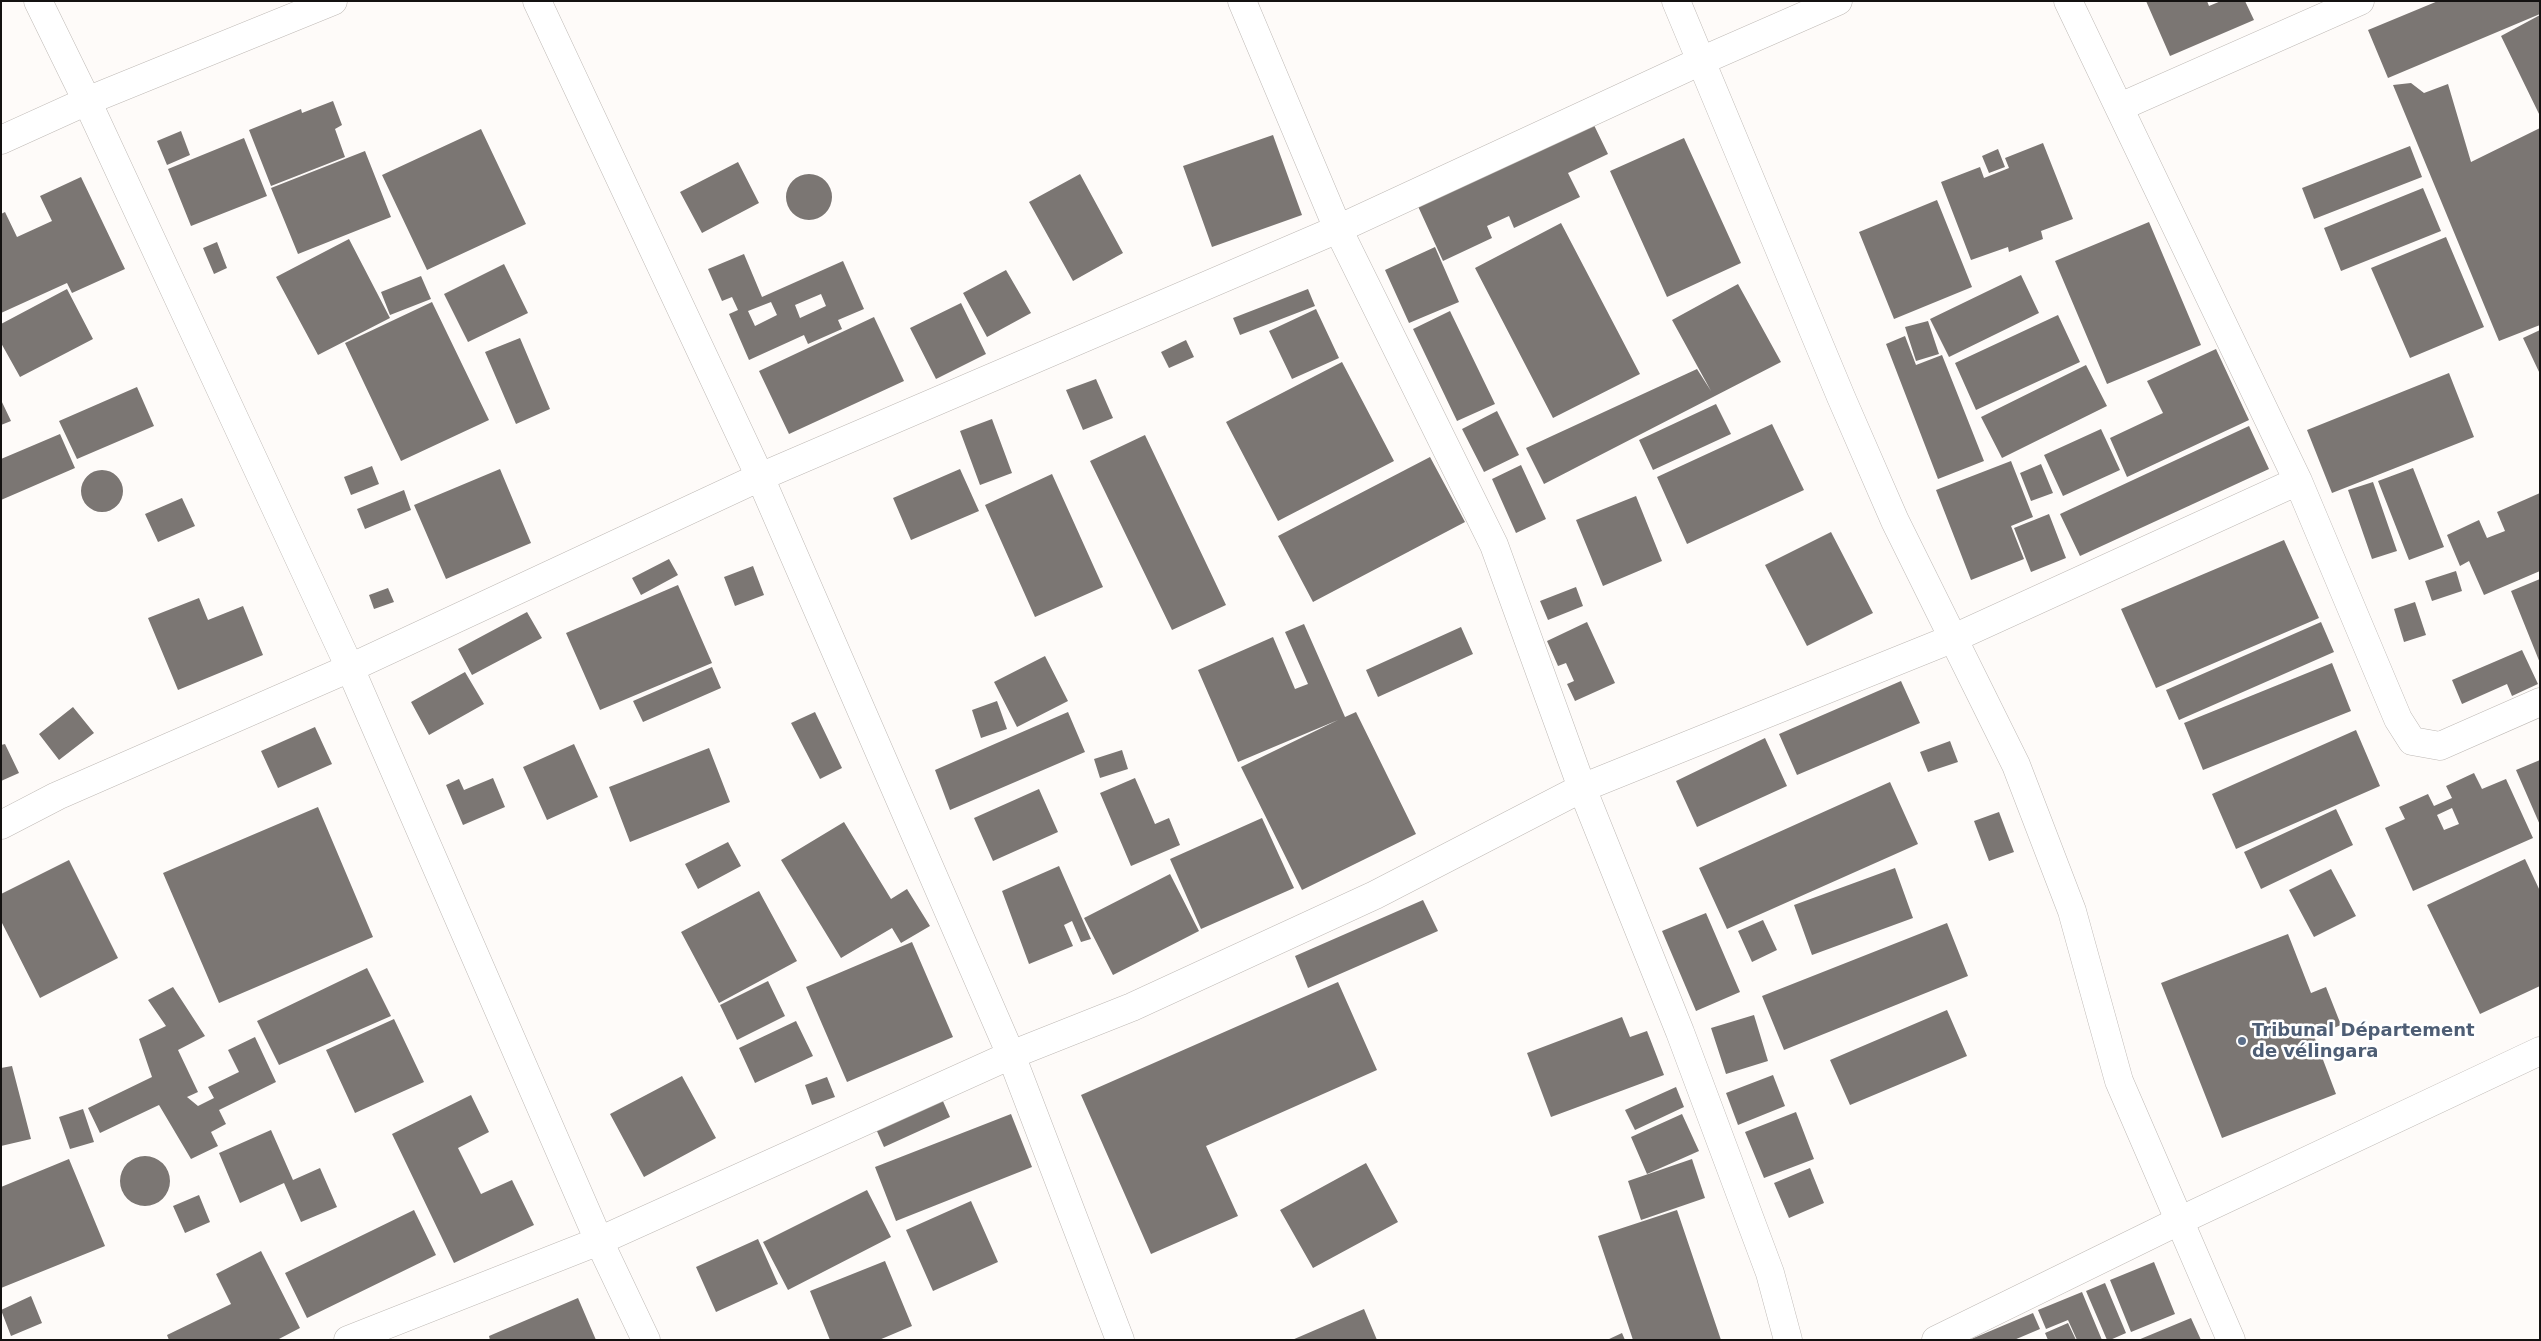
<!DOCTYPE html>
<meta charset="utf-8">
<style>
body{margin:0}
#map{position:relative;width:2541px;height:1341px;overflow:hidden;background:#fefbf9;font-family:"DejaVu Sans",sans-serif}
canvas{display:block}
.frame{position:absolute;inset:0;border:2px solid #141211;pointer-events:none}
</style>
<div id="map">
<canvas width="2541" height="1341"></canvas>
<div class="frame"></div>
</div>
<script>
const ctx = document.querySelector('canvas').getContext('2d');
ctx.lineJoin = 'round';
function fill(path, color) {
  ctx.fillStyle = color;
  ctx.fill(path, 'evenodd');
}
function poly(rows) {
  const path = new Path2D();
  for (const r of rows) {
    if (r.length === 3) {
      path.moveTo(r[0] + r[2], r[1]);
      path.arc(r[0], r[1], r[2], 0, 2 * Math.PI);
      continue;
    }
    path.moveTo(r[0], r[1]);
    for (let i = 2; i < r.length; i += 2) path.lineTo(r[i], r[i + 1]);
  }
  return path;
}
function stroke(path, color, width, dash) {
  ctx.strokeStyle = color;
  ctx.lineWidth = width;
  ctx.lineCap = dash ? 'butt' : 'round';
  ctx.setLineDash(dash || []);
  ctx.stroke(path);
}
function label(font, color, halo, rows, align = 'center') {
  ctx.font = font + ' "DejaVu Sans",sans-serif';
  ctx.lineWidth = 5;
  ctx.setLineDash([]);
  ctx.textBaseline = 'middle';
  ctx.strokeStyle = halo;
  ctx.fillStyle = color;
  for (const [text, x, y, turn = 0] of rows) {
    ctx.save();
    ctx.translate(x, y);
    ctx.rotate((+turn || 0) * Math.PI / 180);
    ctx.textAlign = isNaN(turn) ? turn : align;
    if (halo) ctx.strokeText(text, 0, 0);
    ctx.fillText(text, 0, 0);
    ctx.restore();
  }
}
fill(poly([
 [2146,1,2207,1,2209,6,2221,1,2245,1,2254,20,2170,56],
 [2438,1,2540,1,2540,14,2388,78,2368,30],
 [2540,15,2540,116,2501,36],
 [2411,83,2424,93,2448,84,2471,162,2540,128,2540,325,2499,341,2393,85],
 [333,101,342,125,335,129,345,157,271,186,249,130,301,109,302,113],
 [1592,121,1608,154,1568,173,1580,197,1514,228,1509,216,1487,226,1492,238,1443,261,1416,202],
 [481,129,526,224,427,270,382,175],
 [181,131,190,155,167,165,157,141],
 [1273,135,1302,215,1212,247,1183,166],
 [244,138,267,196,191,226,168,169],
 [1684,138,1741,263,1667,297,1610,171],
 [2043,143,2073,219,2041,231,2043,239,2009,252,2008,247,1971,260,1941,182,1980,167,1984,178,2009,168,2005,158],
 [2410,146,2422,177,2314,219,2302,188],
 [1998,149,2005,167,1989,173,1982,156],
 [365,151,391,217,298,254,271,188],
 [738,162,759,203,702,233,680,192],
 [1080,174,1123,253,1073,281,1029,202],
 [809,197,23],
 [81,177,125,269,72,293,67,283,1,313,1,214,5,212,17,237,52,221,40,196],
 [2423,188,2441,231,2341,271,2324,228],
 [1937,200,1972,287,1894,319,1859,232],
 [2149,222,2201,345,2107,384,2055,261],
 [1561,223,1640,374,1553,418,1475,268],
 [2446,237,2484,327,2410,358,2371,268],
 [349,239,390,318,318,355,276,277],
 [217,242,227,268,214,274,203,248],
 [1435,247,1459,302,1409,323,1385,270],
 [744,254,762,297,843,261,864,309,838,320,842,329,808,344,804,335,749,360,729,314,738,310,732,297,722,301,708,269],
 [821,294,826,306,800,318,795,305],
 [771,302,777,315,755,326,748,311],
 [504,264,528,313,468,342,444,294],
 [1006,270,1031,313,987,337,963,293],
 [2021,275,2039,313,1949,357,1930,319],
 [421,276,431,299,390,315,381,292],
 [1738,284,1781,362,1544,484,1526,448,1697,369,1711,391,1672,320],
 [67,289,93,339,20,377,1,343,1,324],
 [1308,289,1315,306,1240,335,1233,318],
 [432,302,489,420,401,461,345,343],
 [961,303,986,354,936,379,910,328],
 [1316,309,1339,358,1292,379,1269,331],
 [1450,311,1495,404,1457,421,1413,329],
 [2058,315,2080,362,1976,410,1955,363],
 [874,317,904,381,789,434,759,371],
 [1928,321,1939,354,1916,361,1905,327],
 [2540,330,2540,374,2523,338],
 [1905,336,1916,365,1942,355,1984,461,1938,479,1886,344],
 [520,338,550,409,516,424,485,352],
 [1186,340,1194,357,1169,368,1161,352],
 [2216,349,2249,420,2127,477,2110,438,2163,413,2147,381],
 [1342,362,1394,461,1278,521,1226,422],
 [2086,365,2107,406,2002,458,1981,417],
 [2449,373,2474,437,2332,493,2307,430],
 [1096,379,1113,418,1083,430,1066,390],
 [137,387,154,426,77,459,59,421],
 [1,400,11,421,1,425],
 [1716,404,1731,434,1653,470,1639,440],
 [1497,411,1519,455,1484,472,1462,429],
 [992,419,1012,473,980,485,960,431],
 [1772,424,1804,490,1687,544,1657,477],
 [2249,426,2269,469,2080,556,2060,514],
 [2101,429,2120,470,2063,496,2044,455],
 [60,434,75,468,1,500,1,459],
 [1145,435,1226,605,1172,630,1090,461],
 [1430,457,1465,522,1313,602,1278,536],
 [2011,461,2033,517,2011,526,2024,559,1971,580,1936,490],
 [2041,464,2053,493,2031,501,2020,473],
 [1521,465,1546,519,1516,533,1492,479],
 [372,466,379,484,351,495,344,477],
 [2413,468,2444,547,2409,560,2378,481],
 [500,469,531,543,446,579,414,505],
 [960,469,979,511,911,540,893,498],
 [102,491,21],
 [1052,474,1103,587,1035,617,985,505],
 [2373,482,2397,551,2372,559,2348,490],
 [404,490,411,510,365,529,357,509],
 [2540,493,2540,571,2484,595,2469,561,2460,566,2447,535,2479,520,2487,538,2505,531,2497,512],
 [1636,496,1662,561,1603,586,1576,520],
 [182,498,195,526,158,542,145,514],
 [2049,514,2066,558,2031,572,2014,528],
 [1831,532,1873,613,1807,646,1765,565],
 [2284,540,2319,618,2156,688,2121,609],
 [669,559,678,575,641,595,632,578],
 [753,566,764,595,735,606,724,577],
 [2456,571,2462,591,2432,601,2425,581],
 [2540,579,2540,663,2511,591],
 [678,585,712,663,600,710,566,633],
 [1576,587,1583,606,1548,620,1540,601],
 [388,588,394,602,374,609,369,595],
 [199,598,208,620,243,606,263,655,178,690,148,618],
 [2415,602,2426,635,2404,642,2394,609],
 [527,612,542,638,472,675,458,649],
 [1587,622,1615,683,1575,701,1567,684,1574,681,1566,663,1558,666,1547,641],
 [2321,622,2334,652,2179,720,2166,690],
 [1304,624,1345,717,1356,712,1416,834,1302,890,1241,767,1338,720,1238,762,1198,670,1273,637,1295,689,1308,684,1285,632],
 [1461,627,1473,654,1378,697,1366,670],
 [2522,650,2538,684,2512,696,2507,684,2462,704,2452,680],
 [1045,656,1068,701,1017,727,994,682],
 [2332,663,2351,711,2203,770,2184,723],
 [712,667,721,688,643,722,633,701],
 [465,672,484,704,429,735,411,702],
 [1901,681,1920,723,1797,775,1779,734],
 [997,701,1007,729,981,738,972,710],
 [73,707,94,733,59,760,39,734],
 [815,712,842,768,820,779,791,723],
 [1068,712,1085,752,950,810,935,770],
 [315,727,332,764,278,788,261,751],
 [2356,730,2380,786,2236,849,2212,794],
 [1765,738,1787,786,1697,827,1676,781],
 [1950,741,1958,762,1928,772,1920,752],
 [5,744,19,773,1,781,1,745],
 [574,744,598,797,547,820,523,767],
 [709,748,730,802,630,842,609,787],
 [1122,750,1128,769,1100,778,1094,759],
 [2540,760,2540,825,2516,770],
 [2474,773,2482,789,2506,779,2533,838,2413,891,2385,828,2405,819,2399,807,2428,794,2434,806,2452,798,2446,786],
 [2452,808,2459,824,2444,830,2437,815],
 [493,778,505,807,463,825,446,785,459,779,464,790],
 [1135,778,1155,824,1169,818,1180,845,1131,866,1100,793],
 [1890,782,1918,844,1727,929,1699,868],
 [1039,789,1058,832,993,861,974,818],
 [318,807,373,937,219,1003,163,873],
 [2336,809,2353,845,2261,889,2244,852],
 [1999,812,2014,852,1989,861,1974,821],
 [1262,818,1294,888,1201,929,1170,859],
 [844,822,891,899,907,889,930,926,901,943,892,928,841,958,781,860],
 [728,842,741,866,698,889,685,864],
 [2525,859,2540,891,2540,986,2480,1014,2427,905],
 [69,860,118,958,40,998,1,921,1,894],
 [1059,866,1091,939,1081,942,1072,921,1064,925,1073,946,1029,964,1002,891],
 [1895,868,1913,918,1812,955,1794,905],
 [2331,869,2356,916,2314,937,2289,890],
 [1170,874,1199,931,1113,975,1084,918],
 [759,891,797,961,719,1003,681,932],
 [1423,900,1438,931,1308,988,1295,956],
 [1706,913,1740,992,1696,1011,1662,931],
 [1763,920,1777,950,1752,962,1738,931],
 [1947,923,1968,976,1784,1050,1762,996],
 [2288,934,2311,993,2326,987,2341,1025,2314,1036,2336,1094,2222,1138,2161,983],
 [912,942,953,1037,847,1082,806,987],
 [367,968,391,1016,279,1065,257,1021],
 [768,981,785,1016,737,1040,720,1005],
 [1338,982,1377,1070,1206,1146,1238,1216,1151,1254,1081,1095],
 [173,987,205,1036,178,1050,198,1092,187,1097,198,1106,214,1098,208,1087,239,1072,228,1050,255,1037,276,1082,219,1110,226,1124,211,1132,218,1146,191,1159,159,1105,100,1133,88,1108,152,1077,139,1039,166,1026,148,1000],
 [1947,1010,1967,1056,1850,1105,1830,1060],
 [1754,1015,1768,1061,1726,1074,1711,1028],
 [1622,1017,1630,1037,1647,1031,1664,1075,1551,1117,1527,1053],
 [394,1019,424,1082,355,1113,326,1050],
 [796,1021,813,1056,755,1083,739,1048],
 [12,1066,31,1139,1,1146,1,1068],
 [1773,1075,1785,1106,1738,1125,1726,1093],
 [682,1076,716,1138,644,1177,610,1114],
 [827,1077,835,1097,812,1105,805,1085],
 [1676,1087,1684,1107,1635,1130,1625,1110],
 [471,1095,489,1132,458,1148,481,1194,512,1180,534,1225,454,1263,392,1134],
 [942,1099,950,1117,884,1147,876,1129],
 [83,1109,94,1142,70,1149,59,1117],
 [1796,1112,1814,1159,1764,1178,1745,1132],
 [1011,1114,1032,1167,896,1221,875,1167],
 [1682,1114,1699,1151,1647,1174,1631,1137],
 [271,1130,293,1180,320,1168,337,1207,301,1222,284,1183,240,1203,219,1153],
 [145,1181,25],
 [69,1159,105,1246,1,1288,1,1187],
 [1692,1159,1705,1198,1641,1220,1628,1181],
 [1366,1163,1398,1222,1313,1268,1280,1210],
 [1810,1168,1824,1203,1789,1218,1774,1183],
 [867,1190,891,1237,788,1290,763,1242],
 [199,1195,210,1222,185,1233,173,1206],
 [971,1201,998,1262,933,1291,906,1230],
 [414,1210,436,1255,307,1318,285,1273],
 [1677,1210,1721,1340,1633,1340,1598,1236],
 [758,1239,778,1284,716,1312,696,1267],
 [261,1251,300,1328,277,1340,169,1340,167,1335,231,1304,216,1274],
 [885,1261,912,1326,879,1340,830,1340,810,1291],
 [2154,1262,2175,1314,2131,1332,2110,1280],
 [2105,1283,2126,1333,2110,1340,2107,1340,2086,1291],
 [2082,1292,2102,1340,2077,1340,2068,1320,2046,1329,2038,1310],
 [31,1296,42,1323,11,1336,1,1310],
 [578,1298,596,1340,490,1340,489,1336],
 [1364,1309,1377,1340,1292,1340],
 [2033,1313,2040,1329,2014,1340,1969,1340],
 [2191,1318,2201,1340,2138,1340],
 [2068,1323,2076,1340,2048,1340,2045,1333],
 [1622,1333,1625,1340,1607,1340]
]), '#7b7673');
const minor = poly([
 [38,1,87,101,350,668,599,1241,646,1340],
 [537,1,760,477,1011,1055,1120,1340],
 [1242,1,1338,229,1494,545,1582,788,1680,1032,1770,1273,1788,1340],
 [2068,1,2298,481,2398,719,2412,741,2440,746,2540,702],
 [2120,107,2360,1],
 [1,140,87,101,333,1],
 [1,825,57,796,350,668,760,477,1338,229,1701,61,1838,1],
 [348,1340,599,1241,1011,1055,1132,1007,1375,895,1582,788,1954,638,2298,481],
 [1936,1340,2181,1220,2540,1051]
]);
const trunk = poly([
 [1676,1,1841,397,1895,521,2016,765,2072,911,2119,1081,2231,1340]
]);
stroke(minor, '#beb9b5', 29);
stroke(trunk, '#beb9b5', 29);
stroke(minor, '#fff', 28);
stroke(trunk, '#fff', 28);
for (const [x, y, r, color] of [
 [2242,1041,5,"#5c6f8a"]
]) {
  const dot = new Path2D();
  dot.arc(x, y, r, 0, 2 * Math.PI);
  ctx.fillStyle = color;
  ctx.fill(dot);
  stroke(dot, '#fff', 2);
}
label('bold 18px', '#4e5e75', '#fff', [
 ["Tribunal Département",2252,1031],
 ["de vélingara",2252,1052]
], 'left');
</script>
